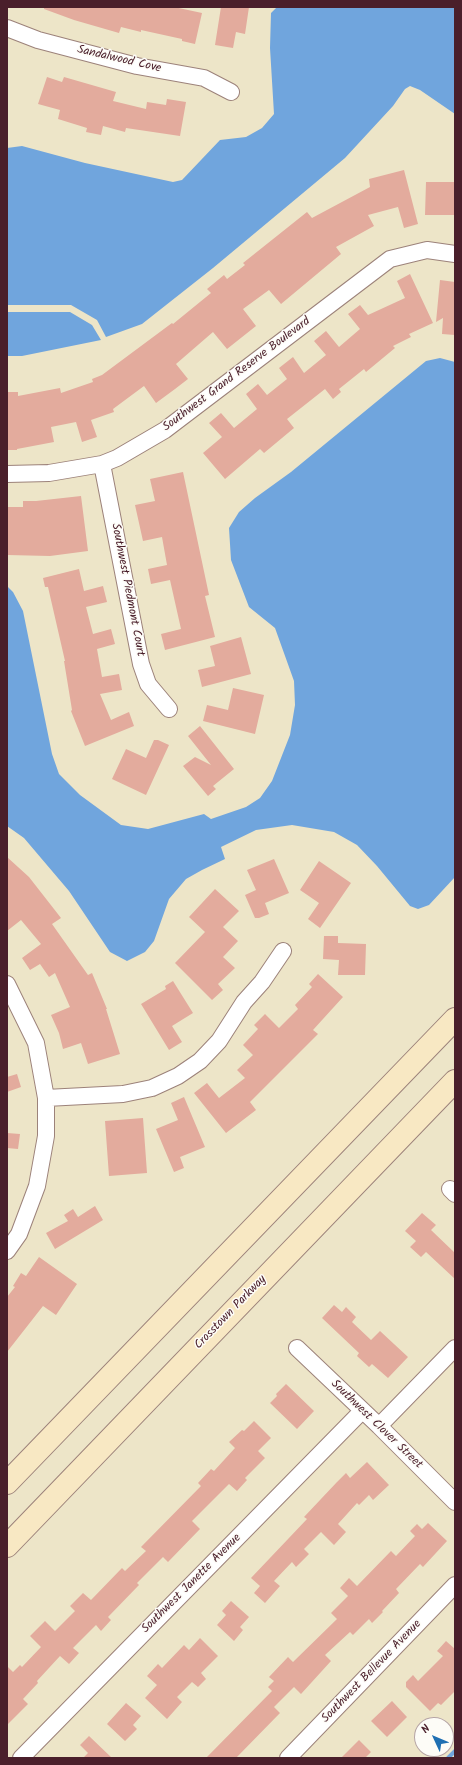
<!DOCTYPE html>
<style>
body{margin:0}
#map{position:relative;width:462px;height:1765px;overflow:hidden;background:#ede5c8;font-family:Kalam,sans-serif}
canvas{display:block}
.frame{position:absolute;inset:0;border:8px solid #4a1f2b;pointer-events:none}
.north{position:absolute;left:414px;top:1717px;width:40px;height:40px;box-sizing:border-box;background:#fdfcf7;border:1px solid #b5a4a5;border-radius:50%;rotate:314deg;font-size:11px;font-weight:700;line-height:16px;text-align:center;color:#4a1f2b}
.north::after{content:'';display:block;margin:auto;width:14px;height:18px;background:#1f6fb2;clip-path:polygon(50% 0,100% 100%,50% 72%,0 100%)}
</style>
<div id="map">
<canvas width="462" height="1765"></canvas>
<div class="frame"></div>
<div class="north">N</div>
</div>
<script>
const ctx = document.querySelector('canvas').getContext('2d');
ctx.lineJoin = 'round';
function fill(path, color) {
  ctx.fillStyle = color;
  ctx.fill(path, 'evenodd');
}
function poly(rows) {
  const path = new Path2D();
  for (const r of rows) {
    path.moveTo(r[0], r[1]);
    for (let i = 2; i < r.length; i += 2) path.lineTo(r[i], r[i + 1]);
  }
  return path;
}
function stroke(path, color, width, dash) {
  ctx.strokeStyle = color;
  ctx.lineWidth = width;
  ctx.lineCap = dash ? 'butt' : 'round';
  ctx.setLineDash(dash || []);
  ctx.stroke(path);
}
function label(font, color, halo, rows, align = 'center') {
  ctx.font = font + ' Kalam,sans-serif';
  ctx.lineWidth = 3;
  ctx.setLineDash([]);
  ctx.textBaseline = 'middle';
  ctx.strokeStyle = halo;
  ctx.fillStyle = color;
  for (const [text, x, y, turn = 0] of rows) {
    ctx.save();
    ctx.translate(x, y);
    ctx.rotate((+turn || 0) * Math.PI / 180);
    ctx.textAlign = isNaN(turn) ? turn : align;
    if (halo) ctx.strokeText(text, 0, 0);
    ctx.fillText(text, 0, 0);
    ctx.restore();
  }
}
fill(poly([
 [277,7,455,7,455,114,420,90,410,86,405,89,393,106,345,158,213,268,142,324,106,337,97,320,71,305,7,305,7,148,22,146,85,163,173,182,182,180,220,140,246,137,262,128,274,114,270,48,271,13],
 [7,312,70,312,92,325,101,340,22,356,7,356],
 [440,358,455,362,455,877,429,905,418,909,410,906,377,866,357,845,334,832,292,825,256,830,221,847,225,859,202,870,186,879,169,899,154,941,145,952,127,961,110,952,69,891,24,838,7,826,7,586,13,592,23,611,52,754,59,774,80,795,121,825,148,829,204,814,211,819,246,807,260,798,272,781,290,735,295,705,294,681,275,628,249,607,231,560,229,528,239,512,255,498,291,472,426,361]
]), '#70a5dd');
stroke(poly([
 [448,1758,455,1751]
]), '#70a5dd', 4);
fill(poly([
 [44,7,174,7,202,13,195,44,182,41,182,39,141,30,141,32,121,27,119,33,74,20,44,9],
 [221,7,249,7,245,34,236,32,233,48,215,45],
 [47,77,62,82,64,77,116,92,113,101,146,109,147,102,166,105,167,99,186,102,180,136,126,128,125,132,103,126,101,135,86,132,87,128,58,119,60,110,38,104],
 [404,170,418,224,404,228,398,207,368,215,374,226,336,247,341,254,281,304,269,290,243,309,256,326,227,349,213,332,176,364,188,379,175,389,156,403,144,386,113,409,114,412,91,420,97,437,82,442,76,422,51,427,54,442,17,449,17,450,7,450,7,392,18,392,18,396,60,388,61,393,93,382,92,379,102,375,172,323,173,324,211,293,207,289,224,275,227,279,245,265,243,263,307,212,312,218,370,187,369,179],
 [426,182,455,182,455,215,425,215],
 [410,274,433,323,409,334,411,337,393,346,395,348,366,372,364,369,339,389,341,392,333,399,325,389,287,419,294,428,264,453,260,449,225,479,203,453,222,437,209,423,221,413,234,428,257,409,246,394,258,384,267,395,287,379,279,368,293,357,304,373,326,355,314,341,326,331,339,347,360,329,348,314,360,305,368,315,405,298,397,281],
 [440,280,455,282,455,335,442,334,443,318,436,322],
 [183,472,209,595,205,596,215,637,165,650,161,634,181,629,170,580,151,584,148,569,167,565,162,537,143,541,135,505,155,501,150,479],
 [81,496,88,551,50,556,7,555,7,507,23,507,23,501,36,501],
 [79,569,84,591,103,586,107,602,86,607,93,634,111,629,115,644,97,649,102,677,119,674,122,690,100,694,111,720,129,712,134,726,85,746,71,711,72,710,64,661,65,661,48,587,45,587,43,578],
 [241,637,251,674,202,687,198,670,215,666,210,646],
 [233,688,264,695,255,734,203,721,207,705,228,710],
 [200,726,234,769,213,786,216,789,208,796,183,766,195,757,211,765,188,736],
 [154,740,158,740,169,745,146,795,112,779,126,749,146,758],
 [7,857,29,877,61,918,52,924,88,975,92,973,107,1009,106,1009,120,1054,88,1064,81,1043,63,1049,59,1033,51,1015,70,1007,55,973,49,977,40,964,30,970,22,958,41,944,21,920,7,931],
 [274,859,289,893,265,903,269,914,259,918,255,918,245,895,256,890,247,870],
 [319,861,351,883,320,928,308,919,319,903,300,890],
 [215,889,239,911,223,927,238,941,223,957,235,968,218,984,223,990,212,1000,175,963,205,932,189,917],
 [324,936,338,936,338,943,366,944,365,975,338,975,339,960,323,959],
 [318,974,343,997,313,1030,318,1034,250,1102,256,1110,226,1133,194,1093,207,1083,219,1098,245,1078,237,1070,253,1055,243,1045,258,1029,254,1025,265,1014,279,1028,298,1009,295,1005,312,987,309,984],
 [173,981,193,1013,172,1026,182,1042,169,1050,141,1004,166,989,165,986],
 [17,1074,21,1087,7,1092,7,1077],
 [184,1097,205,1147,180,1157,184,1168,174,1172,156,1129,178,1120,171,1103],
 [143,1118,147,1173,109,1176,105,1121],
 [7,1133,20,1134,18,1149,7,1148],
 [95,1206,103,1220,55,1249,46,1233,68,1221,64,1215,73,1209,78,1217],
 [422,1213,436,1225,431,1230,455,1253,455,1279,426,1252,421,1257,410,1247,416,1241,405,1231],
 [39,1257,77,1284,56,1315,43,1306,7,1352,7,1297,15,1287,13,1286,21,1273,26,1276],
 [334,1305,342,1312,346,1307,356,1317,352,1322,371,1340,380,1331,408,1357,388,1378,372,1364,369,1367,357,1356,359,1353,322,1318],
 [286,1384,314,1411,297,1429,270,1403,277,1396,276,1394],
 [254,1421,271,1438,258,1451,265,1458,245,1478,247,1480,237,1491,229,1484,192,1521,200,1529,168,1562,163,1557,137,1583,139,1585,108,1617,111,1620,101,1631,96,1625,73,1648,79,1653,69,1664,60,1656,37,1681,38,1683,23,1699,28,1704,7,1725,7,1666,13,1672,20,1665,22,1667,41,1647,30,1636,45,1621,55,1631,75,1611,70,1606,83,1593,91,1600,122,1568,125,1571,146,1551,141,1547,201,1486,198,1483,211,1469,214,1471,235,1448,229,1442,242,1430,244,1431],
 [367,1462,389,1485,373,1500,369,1495,359,1505,357,1503,338,1524,346,1532,334,1545,321,1532,304,1549,309,1554,296,1567,292,1562,274,1581,280,1586,265,1603,254,1593,260,1586,251,1578,307,1519,304,1517,337,1482,346,1473,350,1478],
 [428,1523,447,1541,423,1567,420,1564,396,1589,399,1593,382,1611,383,1612,372,1623,369,1619,353,1635,350,1632,325,1655,331,1661,301,1694,294,1687,274,1707,280,1713,236,1758,206,1758,272,1691,268,1687,274,1681,269,1677,288,1657,293,1662,337,1619,331,1613,348,1596,340,1588,349,1578,357,1586,391,1551,396,1556,415,1536,410,1531,417,1524,422,1529],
 [231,1601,249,1617,240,1627,243,1630,234,1641,217,1625,226,1615,222,1611],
 [200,1638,218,1656,201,1673,206,1679,198,1687,192,1682,177,1697,182,1702,167,1719,145,1698,157,1685,147,1676,158,1664,162,1668,184,1645,189,1650],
 [446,1641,455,1649,455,1691,441,1705,438,1703,430,1711,406,1687,406,1682,413,1675,418,1681,443,1656,437,1651],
 [392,1701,407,1717,387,1737,371,1721],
 [126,1703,141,1716,133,1725,137,1729,125,1741,107,1724],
 [89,1736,112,1758,83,1758,88,1753,80,1745],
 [359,1740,371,1752,365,1758,341,1758]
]), '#e3ab9d');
const street = poly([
 [7,28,38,40,137,66,204,78,231,92],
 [102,464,141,664,148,684,169,709],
 [7,474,49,473,102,464,117,458,165,430,390,259,427,250,455,254],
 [7,984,36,1043,46,1098,46,1136,37,1186,19,1234,7,1251],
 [46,1098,123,1094,152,1088,178,1076,200,1061,219,1041,244,1002,262,982,283,951],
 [450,1189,455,1194],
 [297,1348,379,1426,455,1502],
 [379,1426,455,1348],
 [21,1758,362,1411],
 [288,1758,455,1585]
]);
const secondary = poly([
 [7,1483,455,1019],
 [7,1546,455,1081]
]);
stroke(street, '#9c827a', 18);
stroke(secondary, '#9c827a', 24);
stroke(street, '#fff', 16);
stroke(secondary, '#f8e8c3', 22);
label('12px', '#4a1f2b', '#fdfcf7', [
 ["Sandalwood Cove",119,60,13],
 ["Southwest Grand Reserve Boulevard",237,375,-37],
 ["Southwest Piedmont Court",127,590,79],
 ["Crosstown Parkway",231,1313,-46],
 ["Southwest Clover Street",376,1425,44],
 ["Southwest Janette Avenue",192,1584,-45],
 ["Southwest Bellevue Avenue",372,1672,-46]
]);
</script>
